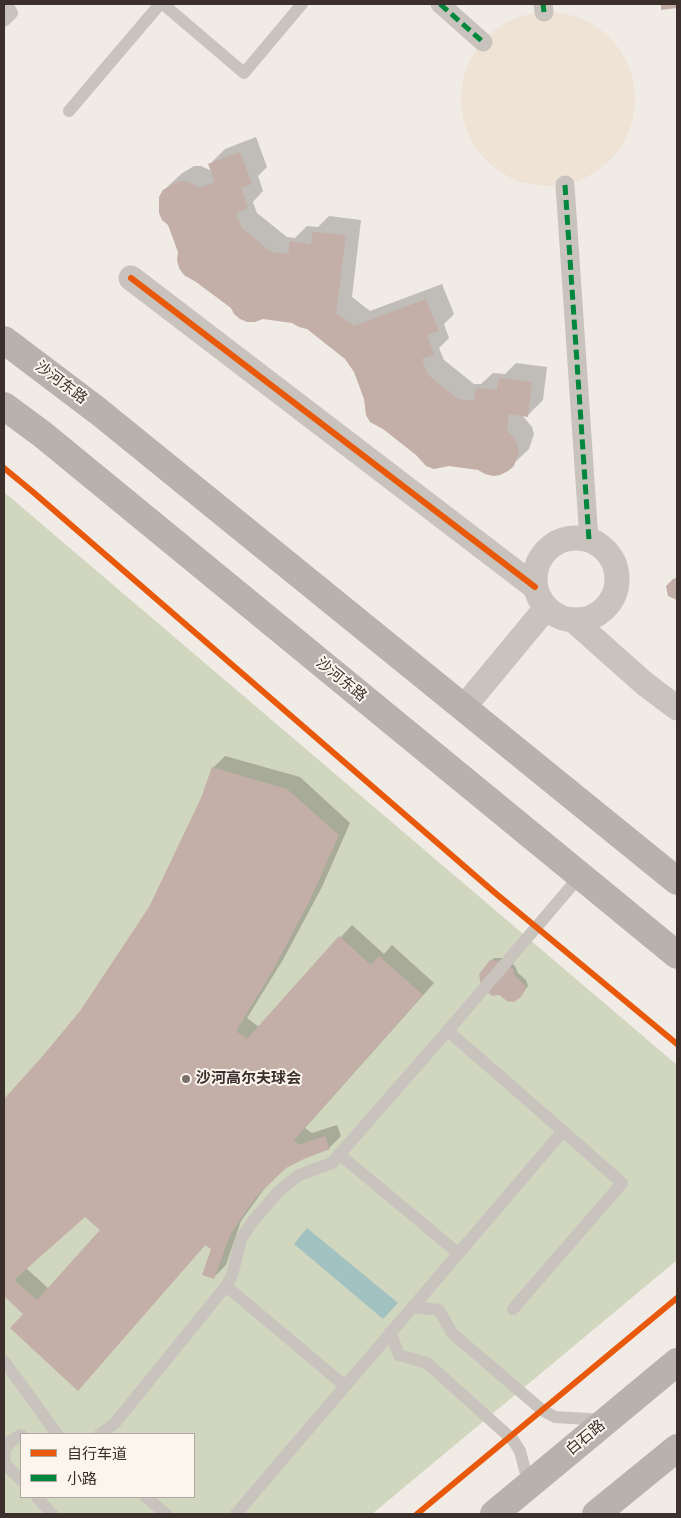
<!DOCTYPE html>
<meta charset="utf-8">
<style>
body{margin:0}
#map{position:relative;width:681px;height:1518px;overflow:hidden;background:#f0ebe5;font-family:"Archivo Narrow","Noto Sans SC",sans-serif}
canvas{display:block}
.frame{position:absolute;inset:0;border:5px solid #3b302b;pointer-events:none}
.legend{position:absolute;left:20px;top:1433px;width:175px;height:65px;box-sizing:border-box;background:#fbf5ee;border:1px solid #aea6a0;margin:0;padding:6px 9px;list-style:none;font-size:15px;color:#3b302b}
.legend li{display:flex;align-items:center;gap:10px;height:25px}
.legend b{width:25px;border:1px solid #aea6a0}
</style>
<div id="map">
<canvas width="681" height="1518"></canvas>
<div class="frame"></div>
<ul class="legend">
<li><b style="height:6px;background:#e8590c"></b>自行车道</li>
<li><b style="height:6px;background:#00873e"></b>小路</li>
</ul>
</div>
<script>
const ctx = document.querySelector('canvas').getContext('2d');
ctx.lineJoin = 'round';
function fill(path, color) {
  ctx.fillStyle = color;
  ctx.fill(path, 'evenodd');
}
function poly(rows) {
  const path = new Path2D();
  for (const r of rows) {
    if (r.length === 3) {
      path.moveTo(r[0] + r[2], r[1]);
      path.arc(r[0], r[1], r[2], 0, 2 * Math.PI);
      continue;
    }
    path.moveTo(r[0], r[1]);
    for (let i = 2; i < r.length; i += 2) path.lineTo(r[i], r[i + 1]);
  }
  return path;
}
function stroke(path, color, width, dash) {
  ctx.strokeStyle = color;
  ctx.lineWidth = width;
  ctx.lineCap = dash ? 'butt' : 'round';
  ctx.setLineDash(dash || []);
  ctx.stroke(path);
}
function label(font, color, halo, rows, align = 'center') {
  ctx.font = font + ' "Archivo Narrow","Noto Sans SC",sans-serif';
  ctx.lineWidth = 4;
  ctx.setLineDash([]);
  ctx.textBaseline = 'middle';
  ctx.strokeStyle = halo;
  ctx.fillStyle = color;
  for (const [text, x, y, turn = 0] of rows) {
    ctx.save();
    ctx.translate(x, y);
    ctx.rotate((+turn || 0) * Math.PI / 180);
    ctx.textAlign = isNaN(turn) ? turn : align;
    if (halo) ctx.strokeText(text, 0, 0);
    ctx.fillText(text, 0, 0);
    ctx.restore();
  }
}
fill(poly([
 [4,492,677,1065,677,1260,372,1514,4,1514],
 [21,1434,194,1434,194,1497,21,1497]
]), '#d1d6bf');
fill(poly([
 [548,99,87]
]), '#eee3d5');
fill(poly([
 [307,1228,398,1303,383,1319,294,1244]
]), '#a1c2c1');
fill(poly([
 [256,137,267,167,258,176,263,191,253,202,257,213,287,237,295,238,307,226,318,227,329,216,361,220,352,297,370,311,442,284,454,314,444,324,449,338,439,348,444,360,474,384,481,384,493,373,505,374,516,363,547,367,543,400,528,415,522,415,532,427,534,434,529,449,507,470,365,399,355,371,346,358,307,328,293,322,231,308,179,252,169,224,164,190,181,174,194,166,201,166,212,171,210,164,225,149],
 [225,756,300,777,350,823,322,887,284,958,247,1018,259,1027,352,925,384,954,392,945,434,983,305,1128,312,1133,337,1125,341,1136,329,1148,305,1157,286,1167,267,1185,241,1221,226,1265,214,1277,212,1249,206,1244,78,1389,25,1314,4,1295,4,1100,42,1059,81,1012,150,908,202,799,213,768],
 [85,1215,102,1230,49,1289,26,1268],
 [494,958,505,958,515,966,518,973,526,980,528,986,523,992,491,961]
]), '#0003');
fill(poly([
 [661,4,677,4,677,8,661,10],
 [240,152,252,184,241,188,248,208,236,213,242,228,271,252,288,254,290,241,311,244,312,232,346,235,336,313,354,326,426,299,439,331,427,335,434,355,422,359,428,375,458,399,474,401,476,388,497,390,499,378,532,382,528,417,509,414,507,431,513,436,517,443,519,451,514,466,508,471,500,475,493,476,485,474,478,470,449,466,434,469,426,466,416,455,383,429,370,422,366,415,364,399,354,372,345,359,307,329,299,327,292,323,263,319,255,322,247,322,240,319,234,314,231,308,196,282,184,275,179,268,177,260,178,252,168,225,162,220,159,213,159,197,163,190,177,182,185,181,193,184,199,188,215,182,208,164],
 [677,578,677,600,668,596,666,586,673,579],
 [212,767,287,789,339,835,310,900,272,972,236,1031,247,1039,339,936,371,965,379,956,423,995,294,1140,299,1145,325,1136,330,1149,306,1158,286,1168,256,1197,230,1235,214,1279,202,1275,211,1249,205,1245,78,1391,10,1328,23,1314,4,1296,4,1099,41,1058,80,1011,149,907,201,798],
 [85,1217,100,1230,37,1300,14,1280],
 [490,960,502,961,513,969,515,976,523,983,526,989,521,997,514,1002,507,1001,499,995,492,996,481,986,479,974]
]), '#c3afa7');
stroke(poly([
 [163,4,244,73,302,4],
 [4,21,12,13,7,4],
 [69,111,160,4],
 [339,1154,458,1253],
 [226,1286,345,1386],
 [412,1307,439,1310,452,1333,542,1410,555,1417,605,1420],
 [513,1309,622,1183,563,1131],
 [390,1332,399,1355,427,1363,513,1440,520,1451,529,1485],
 [4,1361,57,1434],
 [100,1434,115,1423,226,1286,232,1275,241,1239,253,1221,278,1192,299,1175,332,1163,463,1013,580,876],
 [21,1435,11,1441,4,1451,5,1464,21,1480],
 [37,1497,52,1514],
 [146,1497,166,1514],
 [236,1514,563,1131,448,1031]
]), '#c9c3be', 12);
stroke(poly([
 [440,4,483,42],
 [543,4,544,12],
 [565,185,589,540]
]), '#c9c3be', 19);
stroke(poly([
 [131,278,535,587],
 [576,579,41],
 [573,620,645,684,677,708],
 [464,707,546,608]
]), '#c9c3be', 25);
stroke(poly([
 [4,340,98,411,677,881],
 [4,406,42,434,677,955],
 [494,1514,677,1362],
 [596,1514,677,1448]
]), '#b8b1ad', 28);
stroke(poly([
 [440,4,483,42],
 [543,4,544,12],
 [565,185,589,540]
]), '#00873e', 5, [10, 5]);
stroke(poly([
 [131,278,535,587],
 [4,468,33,492,494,892,677,1044],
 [417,1514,677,1298]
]), '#e8590c', 6);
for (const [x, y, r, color] of [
 [186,1079,5,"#7a716c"]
]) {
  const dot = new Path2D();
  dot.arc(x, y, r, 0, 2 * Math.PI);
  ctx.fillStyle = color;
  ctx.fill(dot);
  stroke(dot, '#fbf5ee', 2);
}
label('15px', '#3b302b', '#fbf5ee', [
 ["沙河东路",61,383,37],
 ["沙河东路",341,680,39],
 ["白石路",586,1438,-40]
]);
label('bold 15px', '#3b302b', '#fbf5ee', [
 ["沙河高尔夫球会",196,1079]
], 'left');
</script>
